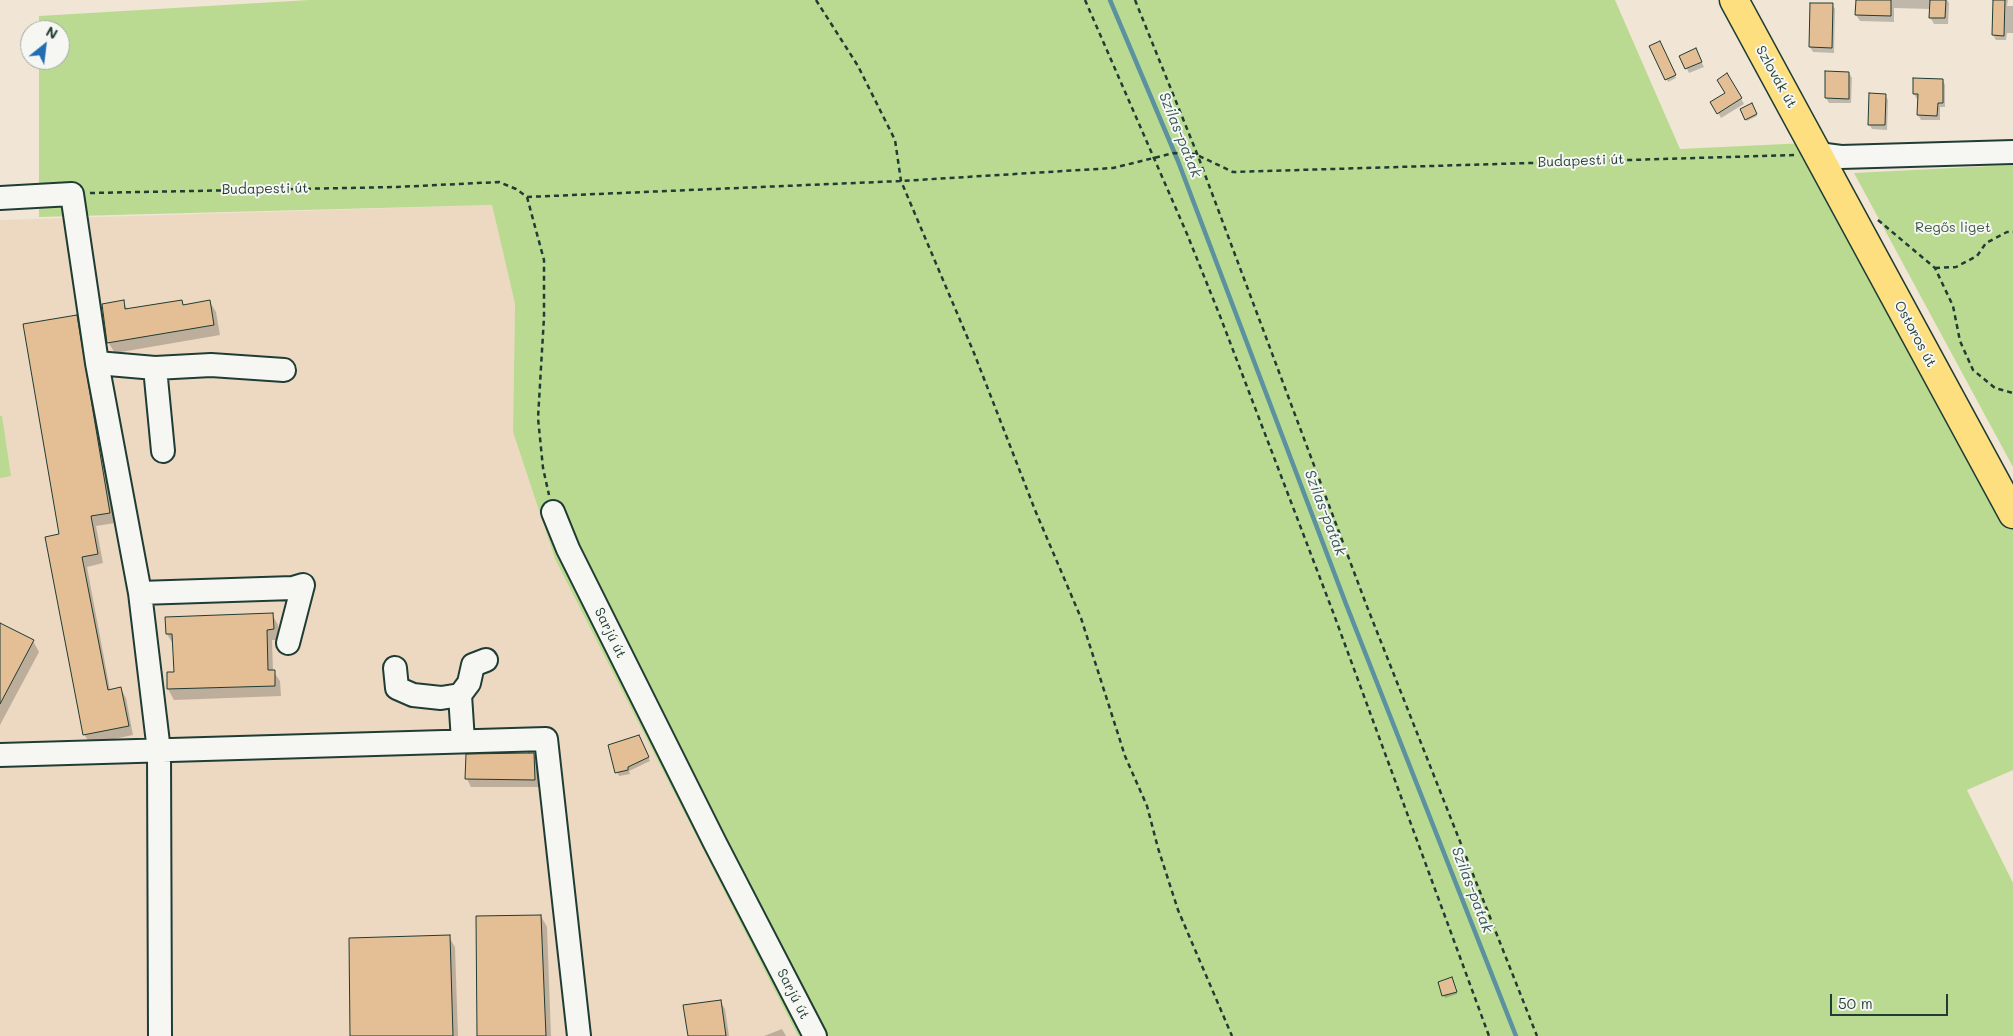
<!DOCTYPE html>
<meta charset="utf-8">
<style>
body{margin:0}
#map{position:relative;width:2013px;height:1036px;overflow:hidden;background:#f1e5d6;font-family:Mali,sans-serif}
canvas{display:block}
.north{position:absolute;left:20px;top:20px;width:50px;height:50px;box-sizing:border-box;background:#f6f6f2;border:1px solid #a0aca6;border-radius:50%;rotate:29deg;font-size:14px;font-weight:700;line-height:20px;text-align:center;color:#1f3d34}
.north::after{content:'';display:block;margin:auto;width:18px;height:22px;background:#1f6fb2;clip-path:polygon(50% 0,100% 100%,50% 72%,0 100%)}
.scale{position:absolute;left:1830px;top:994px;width:118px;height:22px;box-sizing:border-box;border:2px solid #1f3d34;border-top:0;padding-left:6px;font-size:15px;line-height:18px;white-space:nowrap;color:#1f3d34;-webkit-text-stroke:4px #f6f6f2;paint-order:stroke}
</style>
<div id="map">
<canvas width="2013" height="1036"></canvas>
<div class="north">N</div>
<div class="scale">50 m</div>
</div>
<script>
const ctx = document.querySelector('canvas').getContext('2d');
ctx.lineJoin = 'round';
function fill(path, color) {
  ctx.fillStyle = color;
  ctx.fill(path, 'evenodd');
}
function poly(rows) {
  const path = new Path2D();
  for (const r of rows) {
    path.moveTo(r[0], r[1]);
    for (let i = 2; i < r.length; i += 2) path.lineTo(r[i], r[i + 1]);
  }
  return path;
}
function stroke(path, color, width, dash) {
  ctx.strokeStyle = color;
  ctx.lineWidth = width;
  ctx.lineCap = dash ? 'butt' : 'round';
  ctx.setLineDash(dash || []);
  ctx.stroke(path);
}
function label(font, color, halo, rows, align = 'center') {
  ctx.font = font + ' Mali,sans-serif';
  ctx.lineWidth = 4;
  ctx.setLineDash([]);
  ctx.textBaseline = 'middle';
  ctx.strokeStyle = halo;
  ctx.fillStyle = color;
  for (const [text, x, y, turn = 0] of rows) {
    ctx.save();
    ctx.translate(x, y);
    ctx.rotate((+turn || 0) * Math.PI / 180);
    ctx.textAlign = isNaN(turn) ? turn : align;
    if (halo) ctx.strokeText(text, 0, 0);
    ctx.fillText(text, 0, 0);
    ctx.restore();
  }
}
fill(poly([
 [492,205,515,304,513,432,555,559,798,1036,0,1036,0,220]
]), '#edd9c2');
fill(poly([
 [309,0,1615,0,1680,149,1806,143,2013,526,2013,770,1967,790,2013,883,2013,1036,798,1036,555,559,513,432,515,304,492,205,39,217,39,60,60,60,60,30,39,30,39,16],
 [2013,165,2013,467,1854,173],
 [0,416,2,416,11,476,0,478]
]), '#bada92');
fill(poly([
 [1857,0,1947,0,1949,3,1948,24,1934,24,1930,17,1930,9,1894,8,1894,22,1860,21,1856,15],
 [1987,0,2008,0,2007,6,2013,6,2013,33,2007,33,2006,40,1996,40,1993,35,1994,0],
 [1832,4,1835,9,1834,53,1813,52,1810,47],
 [1659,42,1676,78,1668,82,1651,46],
 [1698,55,1704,67,1689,73,1681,56],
 [1849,73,1852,78,1851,103,1829,103,1826,98],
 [1727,75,1744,104,1721,118,1712,102,1726,93],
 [1943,80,1945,85,1945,107,1940,107,1940,120,1921,120,1918,115,1919,99,1917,99,1914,94],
 [1885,95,1888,100,1887,130,1872,129,1869,124],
 [1752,105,1757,116,1747,121,1742,110],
 [181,301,184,306,210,302,216,312,220,335,115,353,108,342,123,302,128,310],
 [76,316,82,326,115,523,96,526,103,563,87,567,110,690,121,689,126,698,133,735,90,744,84,734,61,535],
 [272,614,278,625,279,640,272,640,273,671,280,681,281,696,174,700,168,689,168,673,175,673,173,644,167,634],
 [0,624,33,641,39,652,0,725],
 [641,741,650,761,629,771,630,774,619,776,617,772],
 [534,754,538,762,539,787,471,787,467,779],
 [541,916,547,927,551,1036,478,1036],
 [449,937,455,947,458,1036,351,1036],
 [1453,980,1457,994,1445,998,1439,983],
 [720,1001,725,1009,729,1036,689,1036],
 [782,1029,786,1036,764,1036]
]), '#0003');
stroke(poly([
 [1110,0,1178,161,1346,604,1516,1036]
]), '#5c929f', 4.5);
const building = poly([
 [1856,0,1891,0,1891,16,1855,15,1856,0],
 [1930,0,1946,0,1945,18,1929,18,1930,0],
 [1993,0,2005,0,2004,36,1992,35,1993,0],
 [1810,3,1833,3,1832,48,1809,47,1810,3],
 [1660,41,1676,75,1665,80,1649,46,1660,41],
 [1696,48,1702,62,1685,69,1679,56,1696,48],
 [1825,71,1849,72,1849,99,1825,98,1825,71],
 [1727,73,1742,98,1717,114,1710,102,1725,93,1717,80,1727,73],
 [1913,78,1943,79,1943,103,1938,103,1937,116,1917,115,1918,94,1913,94,1913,78],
 [1869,93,1886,94,1885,125,1868,125,1869,93],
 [1752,103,1757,114,1745,120,1740,109,1752,103],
 [124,300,125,309,182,300,183,305,210,300,214,325,107,343,102,304,124,300],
 [77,315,110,513,91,516,98,554,82,557,108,690,121,687,129,726,83,735,45,537,59,534,23,324,77,315],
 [273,613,274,629,267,630,268,670,275,670,275,686,167,689,167,672,174,672,172,634,166,634,165,617,273,613],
 [0,623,34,640,0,704,0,623],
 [639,735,649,757,628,767,628,770,615,773,608,745,639,735],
 [529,753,534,753,535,780,465,779,466,754,529,753],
 [541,915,546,1036,477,1036,476,916,541,915],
 [450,935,453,1036,350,1036,349,938,450,935],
 [1452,977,1457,992,1442,996,1438,982,1452,977],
 [721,1000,726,1036,688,1036,683,1005,721,1000]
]);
fill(building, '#e4be95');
stroke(building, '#1f3d34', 1);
const minor = poly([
 [1818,154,1841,157,2013,152],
 [0,198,72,194,97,363,140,593,159,751,160,1036],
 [97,363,155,368,211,365,284,370],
 [155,368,163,451],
 [553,512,568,549,715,843,815,1036],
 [140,593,293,588],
 [288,643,303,585,293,588,294,589],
 [395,668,397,688,413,695,441,698,460,695],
 [463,741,460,695,469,683,473,665,486,660],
 [0,755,546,739,579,1036]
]);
const major = poly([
 [1734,0,2013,514]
]);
stroke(minor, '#1f3d34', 26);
stroke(major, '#1f3d34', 31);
stroke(poly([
 [816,0,858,66,895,140,901,181,974,353,1035,510,1081,618,1125,756,1147,806,1158,848,1178,910,1232,1036],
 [1085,0,1187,234,1220,316,1333,612,1489,1036],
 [1135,0,1198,156,1366,604,1537,1036],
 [90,193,397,187,499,182,516,189,527,197],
 [527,197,901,181,1113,168,1174,153,1195,154,1233,172,1794,155],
 [527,197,544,260,544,317,538,418,543,468,549,495],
 [1878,220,1935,268,1953,306,1960,341,1973,370,1995,388,2013,393],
 [1935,268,1956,267,1977,256,1986,243,2007,232,2013,232]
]), '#1f3d34', 2.5, [5, 4]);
stroke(minor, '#f6f6f2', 22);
stroke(major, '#fddf80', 28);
label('14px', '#1f3d34', '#f6f6f2', [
 ["Szlovák út",1776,77,61],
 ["Budapesti út",1581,161,-2],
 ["Budapesti út",265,189,-1],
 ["Ostoros út",1915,334,62],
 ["Sarjú út",610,633,64],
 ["Sarjú út",793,994,63]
]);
label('14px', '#3e5c47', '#f6f6f2', [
 ["Regős liget",1953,228]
]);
label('italic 15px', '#335958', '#f6f6f2', [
 ["Szilas-patak",1180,135,68],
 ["Szilas-patak",1325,513,69],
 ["Szilas-patak",1472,890,69]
]);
</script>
